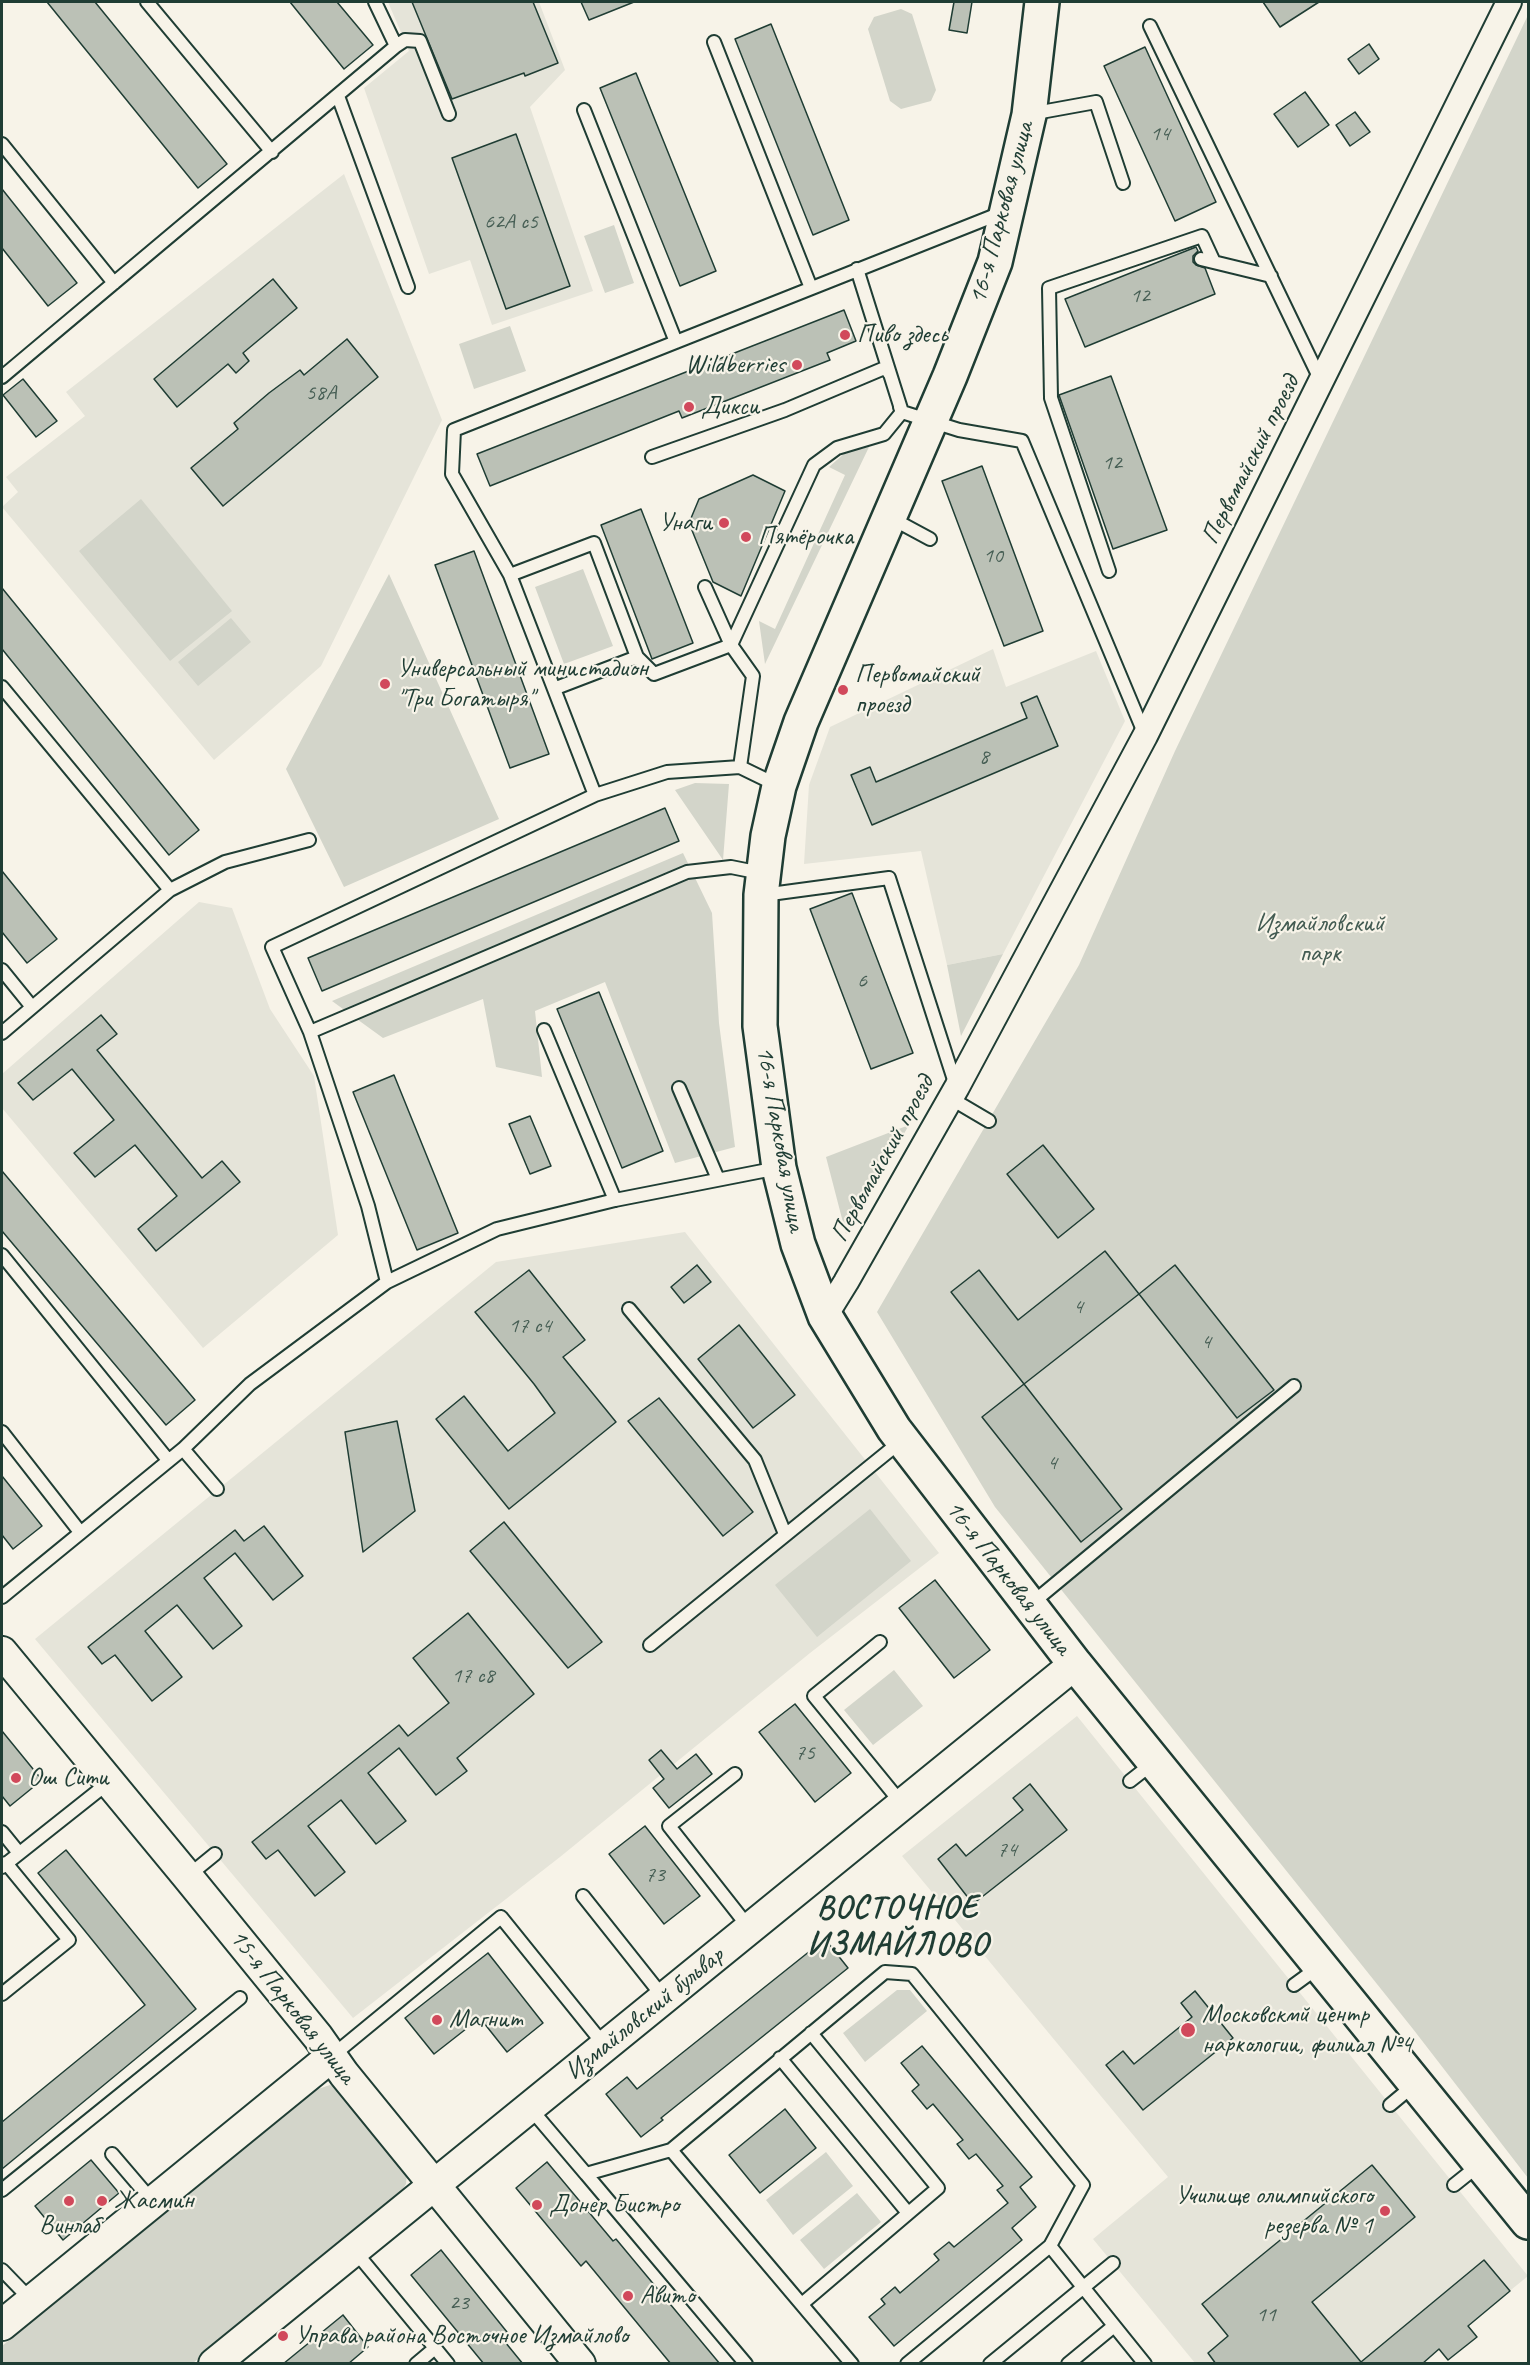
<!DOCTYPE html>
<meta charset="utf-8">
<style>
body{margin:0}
#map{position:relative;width:1530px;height:2365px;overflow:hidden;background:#f7f3e8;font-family:Caveat,sans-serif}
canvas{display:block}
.frame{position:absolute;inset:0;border:3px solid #1f3d34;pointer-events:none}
</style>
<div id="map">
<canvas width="1530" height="2365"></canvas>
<div class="frame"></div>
</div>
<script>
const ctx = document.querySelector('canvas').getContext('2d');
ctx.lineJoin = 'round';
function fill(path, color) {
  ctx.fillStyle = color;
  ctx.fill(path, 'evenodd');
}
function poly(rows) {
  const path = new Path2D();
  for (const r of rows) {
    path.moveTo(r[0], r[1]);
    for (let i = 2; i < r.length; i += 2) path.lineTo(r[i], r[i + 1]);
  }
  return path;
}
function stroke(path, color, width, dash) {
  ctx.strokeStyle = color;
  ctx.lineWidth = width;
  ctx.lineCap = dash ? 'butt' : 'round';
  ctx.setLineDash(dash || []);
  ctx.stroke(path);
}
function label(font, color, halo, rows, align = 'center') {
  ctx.font = font + ' Caveat,sans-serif';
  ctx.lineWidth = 4.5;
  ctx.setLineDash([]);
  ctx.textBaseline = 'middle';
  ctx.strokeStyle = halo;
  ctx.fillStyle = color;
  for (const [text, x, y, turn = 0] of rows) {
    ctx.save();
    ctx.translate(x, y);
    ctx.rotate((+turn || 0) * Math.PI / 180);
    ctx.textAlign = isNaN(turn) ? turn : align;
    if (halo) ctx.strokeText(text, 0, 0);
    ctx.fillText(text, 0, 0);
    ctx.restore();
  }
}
fill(poly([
 [388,2,539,2,565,70,530,107,593,291,492,325,470,260,429,274,364,88,409,51],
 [344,174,442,420,321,666,214,760,2,507,18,492,6,477,85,416,66,392],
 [993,649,1006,687,1096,651,1125,721,1003,954,947,965,921,851,804,864,809,785,830,727],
 [199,902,232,908,270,1009,314,1076,338,1235,203,1348,2,1108,2,1074],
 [685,1232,939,1553,810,1653,560,1857,353,2018,35,1639,496,1262],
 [1077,1716,1528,2276,1468,2325,1477,2337,1448,2360,1439,2349,1422,2363,1195,2363,1093,2239,1168,2177,902,1856]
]), '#e5e4d9');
fill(poly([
 [901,9,912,14,936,90,931,101,901,109,890,101,868,29,874,17],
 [1528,15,1528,2178,1413,2029,995,1507,877,1312,1079,965,1175,751],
 [614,225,634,283,605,293,584,236],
 [510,326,526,371,474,389,459,344],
 [869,447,765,664,759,621,775,629,845,475,829,467,846,452],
 [141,499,232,611,170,661,79,551],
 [583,569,613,646,564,664,535,587],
 [389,574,499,819,344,887,286,769],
 [231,618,251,642,198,686,178,662],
 [695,783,729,784,723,860,675,790],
 [683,853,712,913,719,1023,735,1147,675,1163,605,982,535,1011,542,1077,496,1067,483,999,383,1038,332,1001],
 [1003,954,961,1036,947,965],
 [909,1125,846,1234,826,1157],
 [870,1509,911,1561,817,1637,775,1585],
 [894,1670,923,1706,873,1745,844,1710],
 [897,1990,910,1990,927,2011,865,2062,843,2033],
 [330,2085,340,2090,407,2173,406,2184,400,2194,193,2363,2,2364,2,2346,318,2089],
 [826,2152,853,2186,793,2235,766,2200],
 [857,2193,881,2222,824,2269,800,2240]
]), '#d3d5ca');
const building = poly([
 [47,2,95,2,227,164,198,188,47,2],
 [290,2,337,2,373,45,344,69,290,2],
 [412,2,533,2,558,63,525,76,524,73,452,99,412,2],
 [581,2,634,2,589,20,581,2],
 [954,2,972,2,967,33,949,30,954,2],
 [1263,2,1319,2,1280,27,1263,2],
 [771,24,849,220,813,235,735,39,771,24],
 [1369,44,1379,59,1359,74,1348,59,1369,44],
 [1145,47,1216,202,1175,221,1104,66,1145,47],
 [636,73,716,271,680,286,600,88,636,73],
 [1305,92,1329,125,1298,147,1274,114,1305,92],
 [1355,112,1370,132,1350,146,1336,125,1355,112],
 [516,134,570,286,506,309,452,158,516,134],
 [2,189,77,283,48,306,2,248,2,189],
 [1196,247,1198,251,1193,256,1193,262,1196,265,1205,268,1215,294,1085,347,1065,299,1196,247],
 [273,279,297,308,243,353,249,361,236,373,228,364,177,407,154,379,273,279],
 [844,310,856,341,827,353,830,360,682,418,679,411,490,486,477,454,844,310],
 [347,339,378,377,223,506,191,468,238,429,234,423,269,393,300,370,304,375,347,339],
 [1111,376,1167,530,1113,549,1059,395,1111,376],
 [23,379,57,421,36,437,3,395,23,379],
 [982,466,1043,631,1004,646,942,481,982,466],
 [753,475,785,491,741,596,713,582,689,523,699,499,753,475],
 [641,509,693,643,652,659,601,525,641,509],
 [474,551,549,754,510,768,435,565,474,551],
 [2,588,199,830,169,855,2,649,2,588],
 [1037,696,1058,746,872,825,851,775,870,767,876,782,1027,718,1021,703,1037,696],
 [665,808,679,841,322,991,308,958,665,808],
 [2,871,57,939,27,963,2,932,2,871],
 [852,893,913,1053,871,1069,810,909,852,893],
 [599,992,663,1151,622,1168,557,1009,599,992],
 [101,1015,117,1034,97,1050,202,1178,222,1161,240,1182,156,1251,138,1229,177,1196,135,1145,95,1177,74,1153,114,1120,72,1069,33,1100,18,1083,101,1015],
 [394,1075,458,1233,417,1250,353,1092,394,1075],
 [530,1116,551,1166,530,1174,509,1124,530,1116],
 [1043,1145,1094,1209,1058,1238,1007,1174,1043,1145],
 [2,1171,195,1400,166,1425,2,1231,2,1171],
 [1105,1251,1139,1294,1024,1384,951,1292,979,1270,1018,1320,1105,1251],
 [697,1265,711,1282,684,1303,671,1287,697,1265],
 [1175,1265,1274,1390,1237,1418,1139,1294,1175,1265],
 [529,1270,585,1340,563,1357,616,1422,509,1509,436,1419,464,1396,508,1451,555,1413,534,1384,475,1312,529,1270],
 [739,1325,795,1395,753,1428,698,1359,739,1325],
 [1024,1384,1122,1509,1081,1542,982,1417,1024,1384],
 [659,1398,753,1512,723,1536,628,1421,659,1398],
 [397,1421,415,1511,363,1552,345,1432,397,1421],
 [2,1476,42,1526,13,1549,2,1535,2,1476],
 [504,1522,602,1642,568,1668,470,1551,504,1522],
 [264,1526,303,1576,273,1600,235,1553,204,1578,242,1626,213,1649,177,1605,145,1631,182,1677,152,1701,115,1655,102,1664,88,1647,235,1530,244,1541,264,1526],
 [935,1580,990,1650,954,1678,899,1608,935,1580],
 [468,1613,534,1694,457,1758,467,1771,436,1795,399,1748,368,1773,406,1821,376,1844,341,1800,308,1826,345,1872,315,1896,278,1850,266,1859,252,1842,399,1725,408,1736,449,1703,413,1658,468,1613],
 [795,1704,851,1773,815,1802,759,1732,795,1704],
 [2,1731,42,1780,10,1806,2,1796,2,1731],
 [661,1750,677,1769,696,1754,712,1774,669,1808,653,1788,664,1779,649,1760,661,1750],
 [1030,1784,1067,1830,973,1904,938,1859,956,1844,966,1856,1023,1810,1013,1798,1030,1784],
 [645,1826,700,1896,664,1924,609,1854,645,1826],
 [66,1850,196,2009,2,2169,2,2122,145,2005,38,1873,66,1850],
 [825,1939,848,1968,661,2118,663,2120,641,2137,606,2094,627,2077,637,2089,825,1939],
 [488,1953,543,2023,507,2052,480,2018,434,2054,405,2018,488,1953],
 [1195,1991,1233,2038,1143,2110,1106,2065,1123,2051,1134,2064,1192,2017,1181,2003,1195,1991],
 [922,2046,1032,2177,1020,2187,1036,2207,1012,2228,1022,2240,894,2346,869,2317,885,2304,881,2299,895,2287,900,2293,939,2260,934,2254,949,2242,954,2247,1008,2203,997,2190,1003,2186,976,2154,969,2159,957,2144,963,2140,933,2104,927,2109,912,2091,919,2085,901,2063,922,2046],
 [785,2109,816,2148,760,2193,729,2155,785,2109],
 [91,2160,119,2193,63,2240,35,2206,91,2160],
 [547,2162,613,2241,616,2239,720,2364,671,2364,586,2261,581,2266,516,2188,547,2162],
 [1372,2165,1415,2217,1312,2302,1361,2362,1484,2260,1510,2291,1468,2326,1477,2337,1448,2360,1439,2349,1422,2364,1216,2364,1208,2353,1228,2336,1202,2304,1372,2165],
 [441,2250,507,2332,501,2337,523,2364,484,2364,411,2275,441,2250],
 [343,2315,368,2347,348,2364,283,2364,343,2315]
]);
fill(building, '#bbc1b6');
stroke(building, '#1f3d34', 1.5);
const service = poly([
 [147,2,272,152],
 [375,2,396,46],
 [1150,26,1321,381],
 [714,42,811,288],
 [338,96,408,287],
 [584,110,676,342],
 [1030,114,1096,102,1123,183],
 [2,144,114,283],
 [1201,259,1271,276],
 [2,377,396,46,405,40,420,41,449,114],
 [900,407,902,412,959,430,1022,441,1145,735],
 [652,457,785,410,887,367,889,373],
 [891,518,930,539],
 [1109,571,1051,398,1049,288,1202,236,1214,262],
 [510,575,452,474,454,430,1001,213],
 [705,587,731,645,753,676,740,767],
 [2,687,170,890,2,1033],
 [556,688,637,657],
 [595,795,510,575,594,543,637,657,654,674,731,645,814,465,837,448,884,434,902,412,857,269],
 [170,890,225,862,309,840],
 [763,895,889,878,956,1086],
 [2,970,32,1007],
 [544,1030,615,1200],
 [310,1032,687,872,731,867,761,873],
 [679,1088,718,1179],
 [950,1098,989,1121],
 [2,1255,168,1460],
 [387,1282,368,1206,310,1032,272,947,595,795,667,772,740,767,777,785],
 [629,1309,755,1460,785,1534],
 [2,1432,80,1532],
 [183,1449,217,1489],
 [2,1597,183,1449,250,1384,387,1282,497,1229,615,1200,778,1168],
 [1031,1604,1294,1386],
 [880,1642,814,1696,902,1804],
 [650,1645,900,1442],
 [735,1774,669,1826,750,1929],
 [1130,1781,1153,1763],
 [2,1832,19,1853],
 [2,1867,108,1783],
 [188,1876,215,1854],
 [583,1896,664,1998],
 [1294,1985,1320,1966],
 [2,1994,69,1940,6,1863],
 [332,2056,501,1917,605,2046],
 [780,2058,908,2213],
 [1390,2105,1414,2085],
 [530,2108,586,2174,671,2150,885,1972,912,1974,1083,2185,1050,2246,907,2364],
 [671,2150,852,2364],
 [112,2154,153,2202],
 [586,2174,746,2364],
 [1454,2185,1479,2165],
 [2,2190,240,1998],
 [1050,2246,1145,2364],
 [354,2250,435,2348,416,2364],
 [2,2270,32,2301],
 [803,2303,938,2188,811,2033],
 [435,2348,448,2364],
 [990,2364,1113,2263],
 [1068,2364,1114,2326]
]);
const minor = poly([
 [825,1316,846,1282,957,1087,1145,736,1509,2]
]);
const tertiary = poly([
 [2,1652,187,1876,318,2037,344,2074,580,2364],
 [2,2325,332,2056],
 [214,2364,1075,1664]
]);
const secondary = poly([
 [1042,2,1029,115,995,262,950,376,801,722,779,786,768,836,761,895,760,1026,779,1168,798,1244,825,1316,894,1429,1075,1664,1528,2222]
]);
stroke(service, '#1f3d34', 16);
stroke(minor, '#1f3d34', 28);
stroke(tertiary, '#1f3d34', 34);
stroke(secondary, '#1f3d34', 38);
stroke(service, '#f7f3e8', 12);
stroke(minor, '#f7f3e8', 24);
stroke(tertiary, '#f7f3e8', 30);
stroke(secondary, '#f7f3e8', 33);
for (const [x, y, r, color] of [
 [845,335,6,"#d1495b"],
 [797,365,6,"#d1495b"],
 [689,407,6,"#d1495b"],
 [724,523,6,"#d1495b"],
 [746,537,6,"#d1495b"],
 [385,684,6,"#d1495b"],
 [843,690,6,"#d1495b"],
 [16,1778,6,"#d1495b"],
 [437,2020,6,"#d1495b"],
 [1188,2030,8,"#d1495b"],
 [69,2201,6,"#d1495b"],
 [102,2201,6,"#d1495b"],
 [537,2205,6,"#d1495b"],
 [1385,2211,6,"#d1495b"],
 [628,2296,6,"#d1495b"],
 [283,2336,6,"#d1495b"]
]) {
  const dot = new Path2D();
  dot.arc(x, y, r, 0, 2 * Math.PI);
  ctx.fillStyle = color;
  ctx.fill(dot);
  stroke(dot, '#f7f3e8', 2);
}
label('22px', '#465e54', null, [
 ["14",1160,134],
 ["62А с5",511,222],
 ["12",1140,296],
 ["58А",321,393],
 ["12",1112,463],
 ["10",993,556],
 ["8",984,757],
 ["6",862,981],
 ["4",1078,1307],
 ["17 с4",530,1326],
 ["4",1206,1342],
 ["4",1052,1463],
 ["17 с8",473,1676],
 ["75",805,1753],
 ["74",1007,1850],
 ["73",655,1875],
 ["23",459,2303],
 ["11",1266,2315]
]);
label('26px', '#1f3d34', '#f7f3e8', [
 ["16-я Парковая улица",1002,213,-75],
 ["Первомайский проезд",1251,460,-63],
 ["16-я Парковая улица",780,1139,80],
 ["Первомайский проезд",883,1159,-61],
 ["16-я Парковая улица",1008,1578,52],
 ["15-я Парковая улица",292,2007,52],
 ["Измайловский бульвар",645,2014,-39]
]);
label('26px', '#1f3d34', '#f7f3e8', [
 ["Пиво здесь",857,335],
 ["Wildberries",785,365,"right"],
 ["Дикси",701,407],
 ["Унаги",712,523,"right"],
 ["Пятёрочка",758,537],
 ["Универсальный министадион",397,669],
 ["\"Три Богатыря\"",397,699],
 ["Первомайский",855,675],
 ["проезд",855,705],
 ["Ош Сити",28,1778],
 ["Московскмй центр",1202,2015],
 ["наркологии, филиал №4",1202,2045],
 ["Магнит",449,2020],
 ["Училище олимпийского",1373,2196,"right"],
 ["резерва № 1",1373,2226,"right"],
 ["Жасмин",114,2201],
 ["Донер Бистро",549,2205],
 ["Винлаб",69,2226,"center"],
 ["Авито",640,2296],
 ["Управа района Восточное Измайлово",295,2336]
], 'left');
label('26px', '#435b52', '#f7f3e8', [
 ["Измайловский",1320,924],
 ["парк",1320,954]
]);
ctx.letterSpacing = '1.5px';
label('bold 32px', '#1f3d34', '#f7f3e8', [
 ["ВОСТОЧНОЕ",898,1909],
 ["ИЗМАЙЛОВО",898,1946]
]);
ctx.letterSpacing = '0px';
</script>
